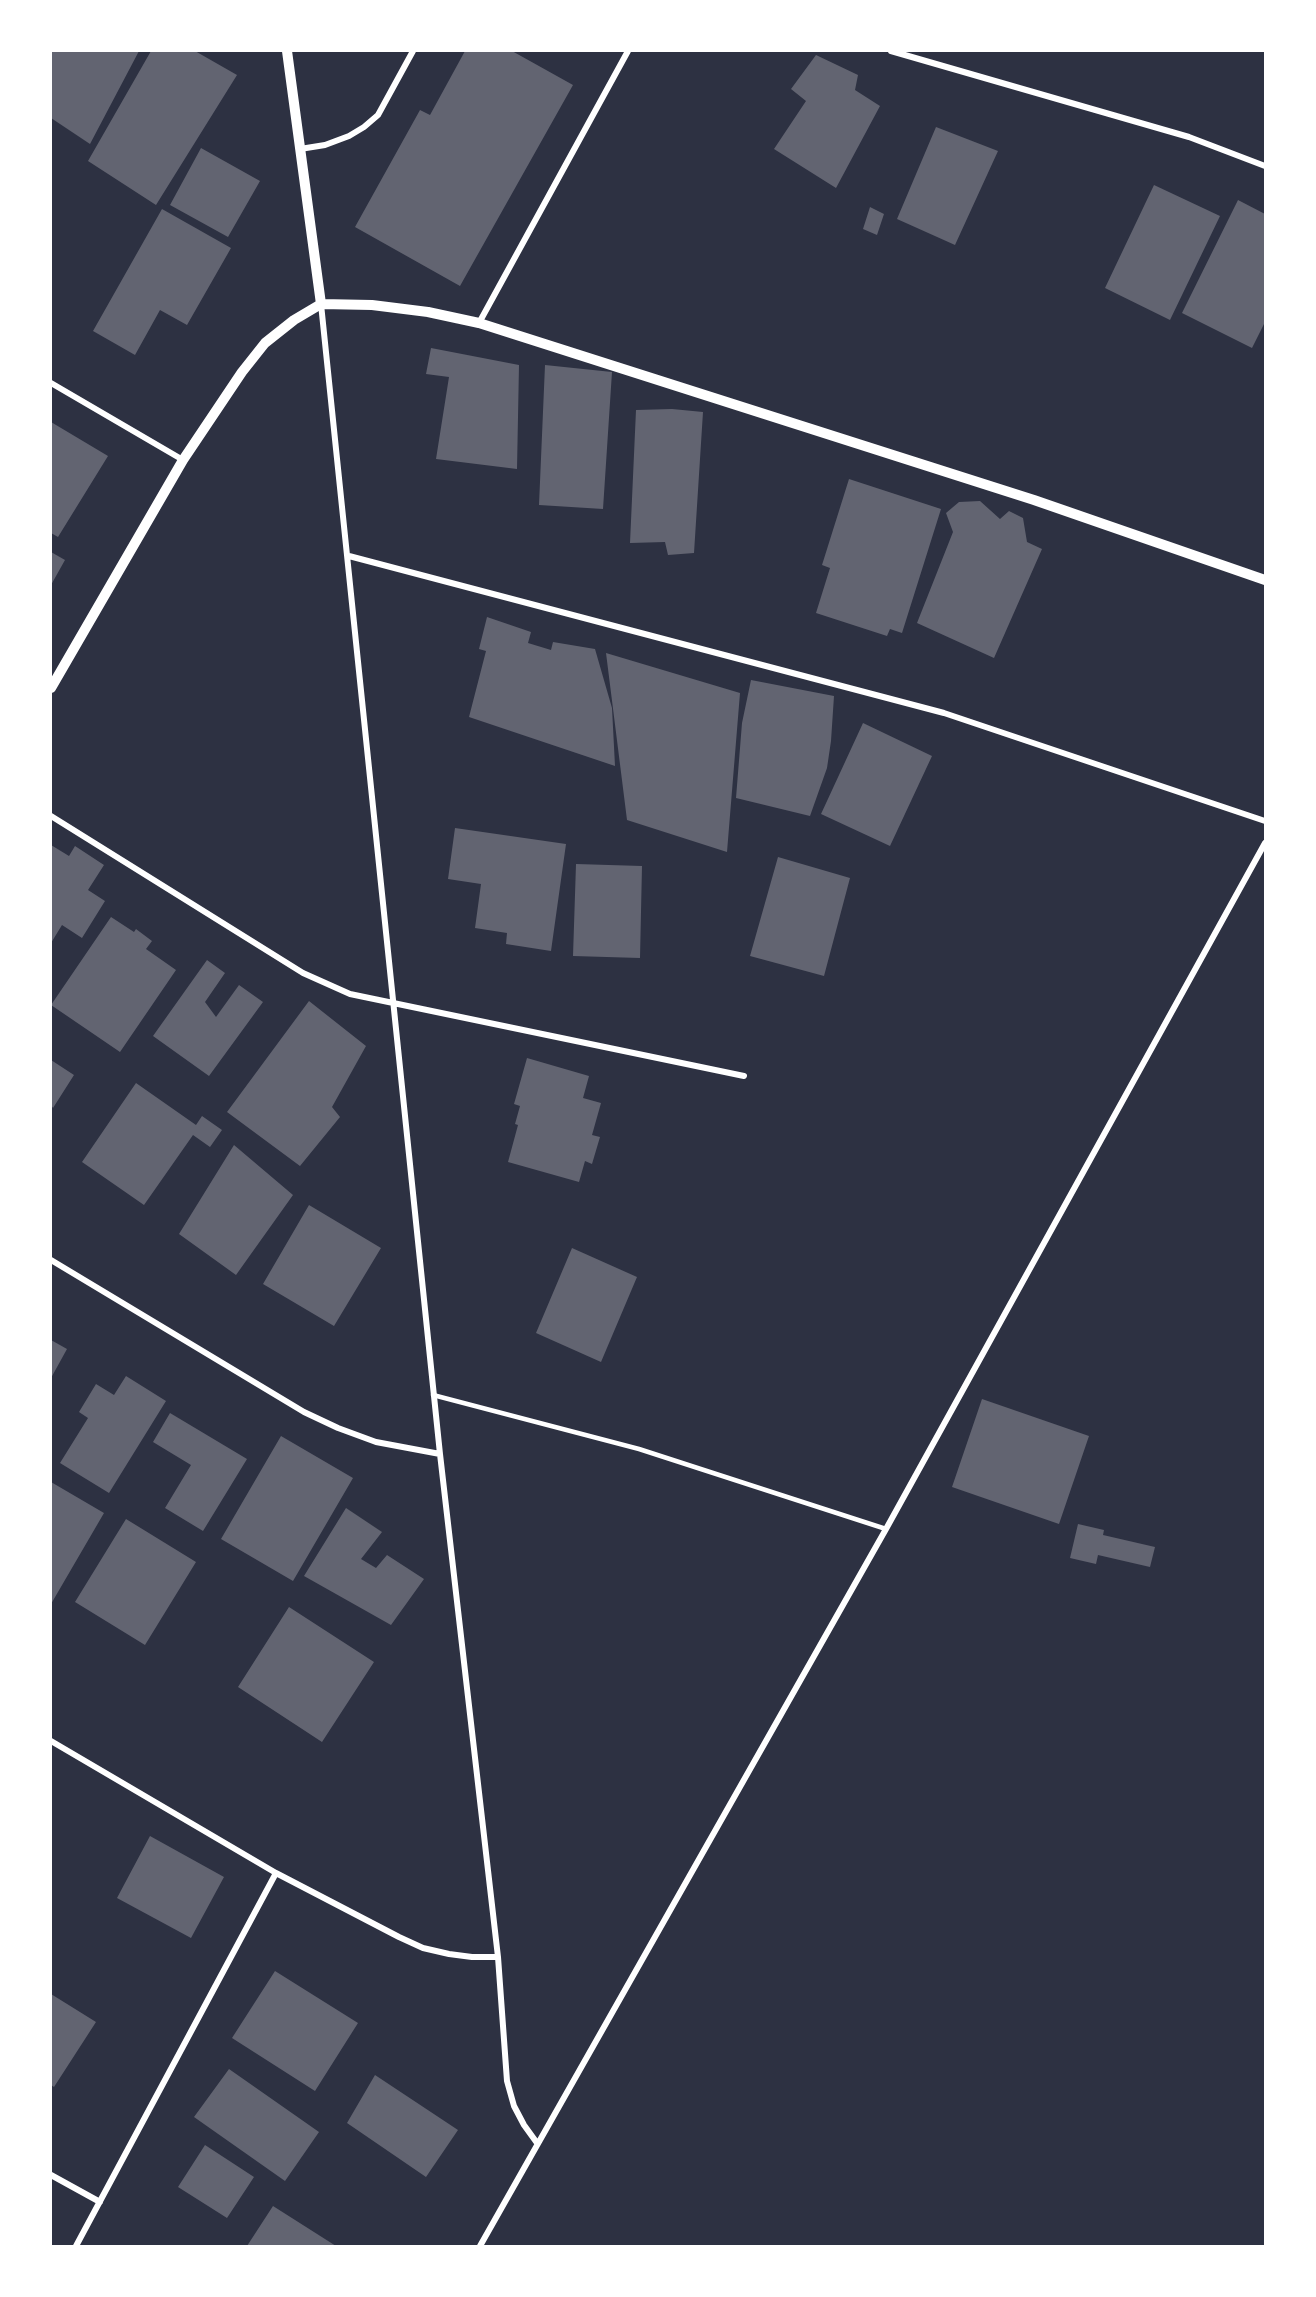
<!DOCTYPE html>
<style>
body{margin:0}
#map{position:relative;width:1316px;height:2297px;overflow:hidden;background:#2d3142;font-family:Rubik,sans-serif}
canvas{display:block}
.frame{position:absolute;inset:0;border:52px solid #fff;pointer-events:none}
</style>
<div id="map">
<canvas width="1316" height="2297"></canvas>
<div class="frame"></div>
</div>
<script>
const ctx = document.querySelector('canvas').getContext('2d');
ctx.lineJoin = 'round';
function fill(path, color) {
  ctx.fillStyle = color;
  ctx.fill(path, 'evenodd');
}
function poly(rows) {
  const path = new Path2D();
  for (const r of rows) {
    path.moveTo(r[0], r[1]);
    for (let i = 2; i < r.length; i += 2) path.lineTo(r[i], r[i + 1]);
  }
  return path;
}
function stroke(path, color, width, dash) {
  ctx.strokeStyle = color;
  ctx.lineWidth = width;
  ctx.lineCap = dash ? 'butt' : 'round';
  ctx.setLineDash(dash || []);
  ctx.stroke(path);
}
fill(poly([
 [51,51,139,51,90,144,51,118],
 [151,51,195,51,237,75,156,205,88,161],
 [465,51,512,51,573,85,460,286,355,227,420,110,430,115],
 [816,55,858,75,855,90,880,106,836,188,774,149,806,101,791,89],
 [936,127,998,151,955,245,897,219],
 [201,148,260,181,228,237,170,205],
 [1154,185,1220,216,1170,320,1105,288],
 [1238,200,1265,214,1265,322,1252,348,1182,313],
 [870,207,884,214,877,235,863,229],
 [162,209,231,248,187,325,160,310,135,355,93,331],
 [431,348,519,365,517,469,436,459,449,377,426,374],
 [545,365,612,372,603,509,539,505],
 [672,409,703,412,694,553,668,555,665,542,630,543,636,410],
 [51,422,108,456,58,537,51,533],
 [849,479,941,509,902,633,890,629,887,636,816,613,830,568,822,565],
 [980,501,1000,519,1009,511,1023,518,1027,542,1042,549,994,658,917,623,953,532,946,513,959,502],
 [51,552,65,560,51,585],
 [487,617,531,632,528,643,551,650,553,642,595,649,612,708,615,766,469,717,486,651,479,649],
 [606,653,740,693,727,852,627,820],
 [751,680,834,696,831,741,827,768,810,816,736,798,742,723],
 [863,723,932,756,890,846,821,814],
 [455,828,566,844,551,951,506,944,507,933,475,928,481,884,448,879],
 [51,845,69,856,75,846,104,865,88,890,105,901,82,938,62,925,51,943],
 [778,857,850,878,824,976,750,956],
 [576,864,642,866,640,958,573,956],
 [111,917,134,932,136,929,152,941,146,949,176,970,120,1052,51,1005],
 [207,960,225,973,205,1002,216,1017,239,985,263,1002,209,1076,153,1036],
 [309,1001,366,1046,332,1107,340,1117,300,1166,227,1112],
 [527,1058,589,1076,583,1098,601,1103,592,1135,600,1137,592,1164,585,1161,579,1182,508,1162,518,1125,515,1124,520,1106,514,1104],
 [51,1060,74,1075,53,1108,51,1105],
 [136,1083,196,1125,202,1116,222,1130,210,1147,193,1135,144,1205,82,1162],
 [234,1145,293,1195,236,1275,179,1234],
 [309,1205,381,1248,334,1326,263,1284],
 [572,1248,637,1277,601,1362,536,1333],
 [51,1340,67,1349,51,1378],
 [126,1376,166,1401,109,1493,60,1463,88,1418,79,1412,96,1384,114,1395],
 [982,1399,1089,1436,1059,1524,952,1487],
 [170,1413,247,1459,203,1531,165,1508,191,1465,153,1442],
 [281,1436,353,1478,293,1581,221,1539],
 [51,1482,104,1513,51,1604],
 [346,1508,382,1532,361,1559,376,1568,387,1555,424,1579,391,1625,304,1576],
 [126,1519,196,1562,145,1645,75,1602],
 [1078,1524,1104,1530,1103,1535,1155,1547,1150,1567,1098,1555,1096,1564,1070,1558],
 [289,1607,374,1662,322,1742,238,1687],
 [150,1836,224,1877,191,1938,117,1898],
 [275,1971,358,2023,315,2091,232,2038],
 [51,1994,96,2022,54,2087,51,2085],
 [229,2069,319,2132,285,2181,194,2117],
 [375,2075,458,2130,426,2177,347,2123],
 [205,2145,254,2177,227,2218,178,2187],
 [273,2206,336,2246,247,2246]
]), '#626471');
stroke(poly([
 [433,1395,639,1449,886,1529]
]), '#fff', 4.5);
stroke(poly([
 [891,51,1189,137,1265,166],
 [300,149,325,145,349,136,364,127,378,115,413,51],
 [321,304,440,1454],
 [479,323,628,51],
 [51,383,183,460],
 [349,556,944,713,1265,821],
 [51,816,303,973,350,994,744,1076],
 [51,1260,304,1412,338,1428,376,1442,440,1454,498,1957,507,2081,514,2106,524,2125,537,2143],
 [51,1741,276,1873,399,1937,423,1948,449,1954,472,1957,498,1957],
 [51,2175,100,2202],
 [76,2246,276,1873],
 [480,2246,886,1529,1265,843]
]), '#fff', 6);
stroke(poly([
 [287,51,321,304],
 [51,688,183,460,242,372,265,343,294,320,321,304,372,305,428,312,479,323,1034,500,1265,580]
]), '#fff', 10);
</script>
